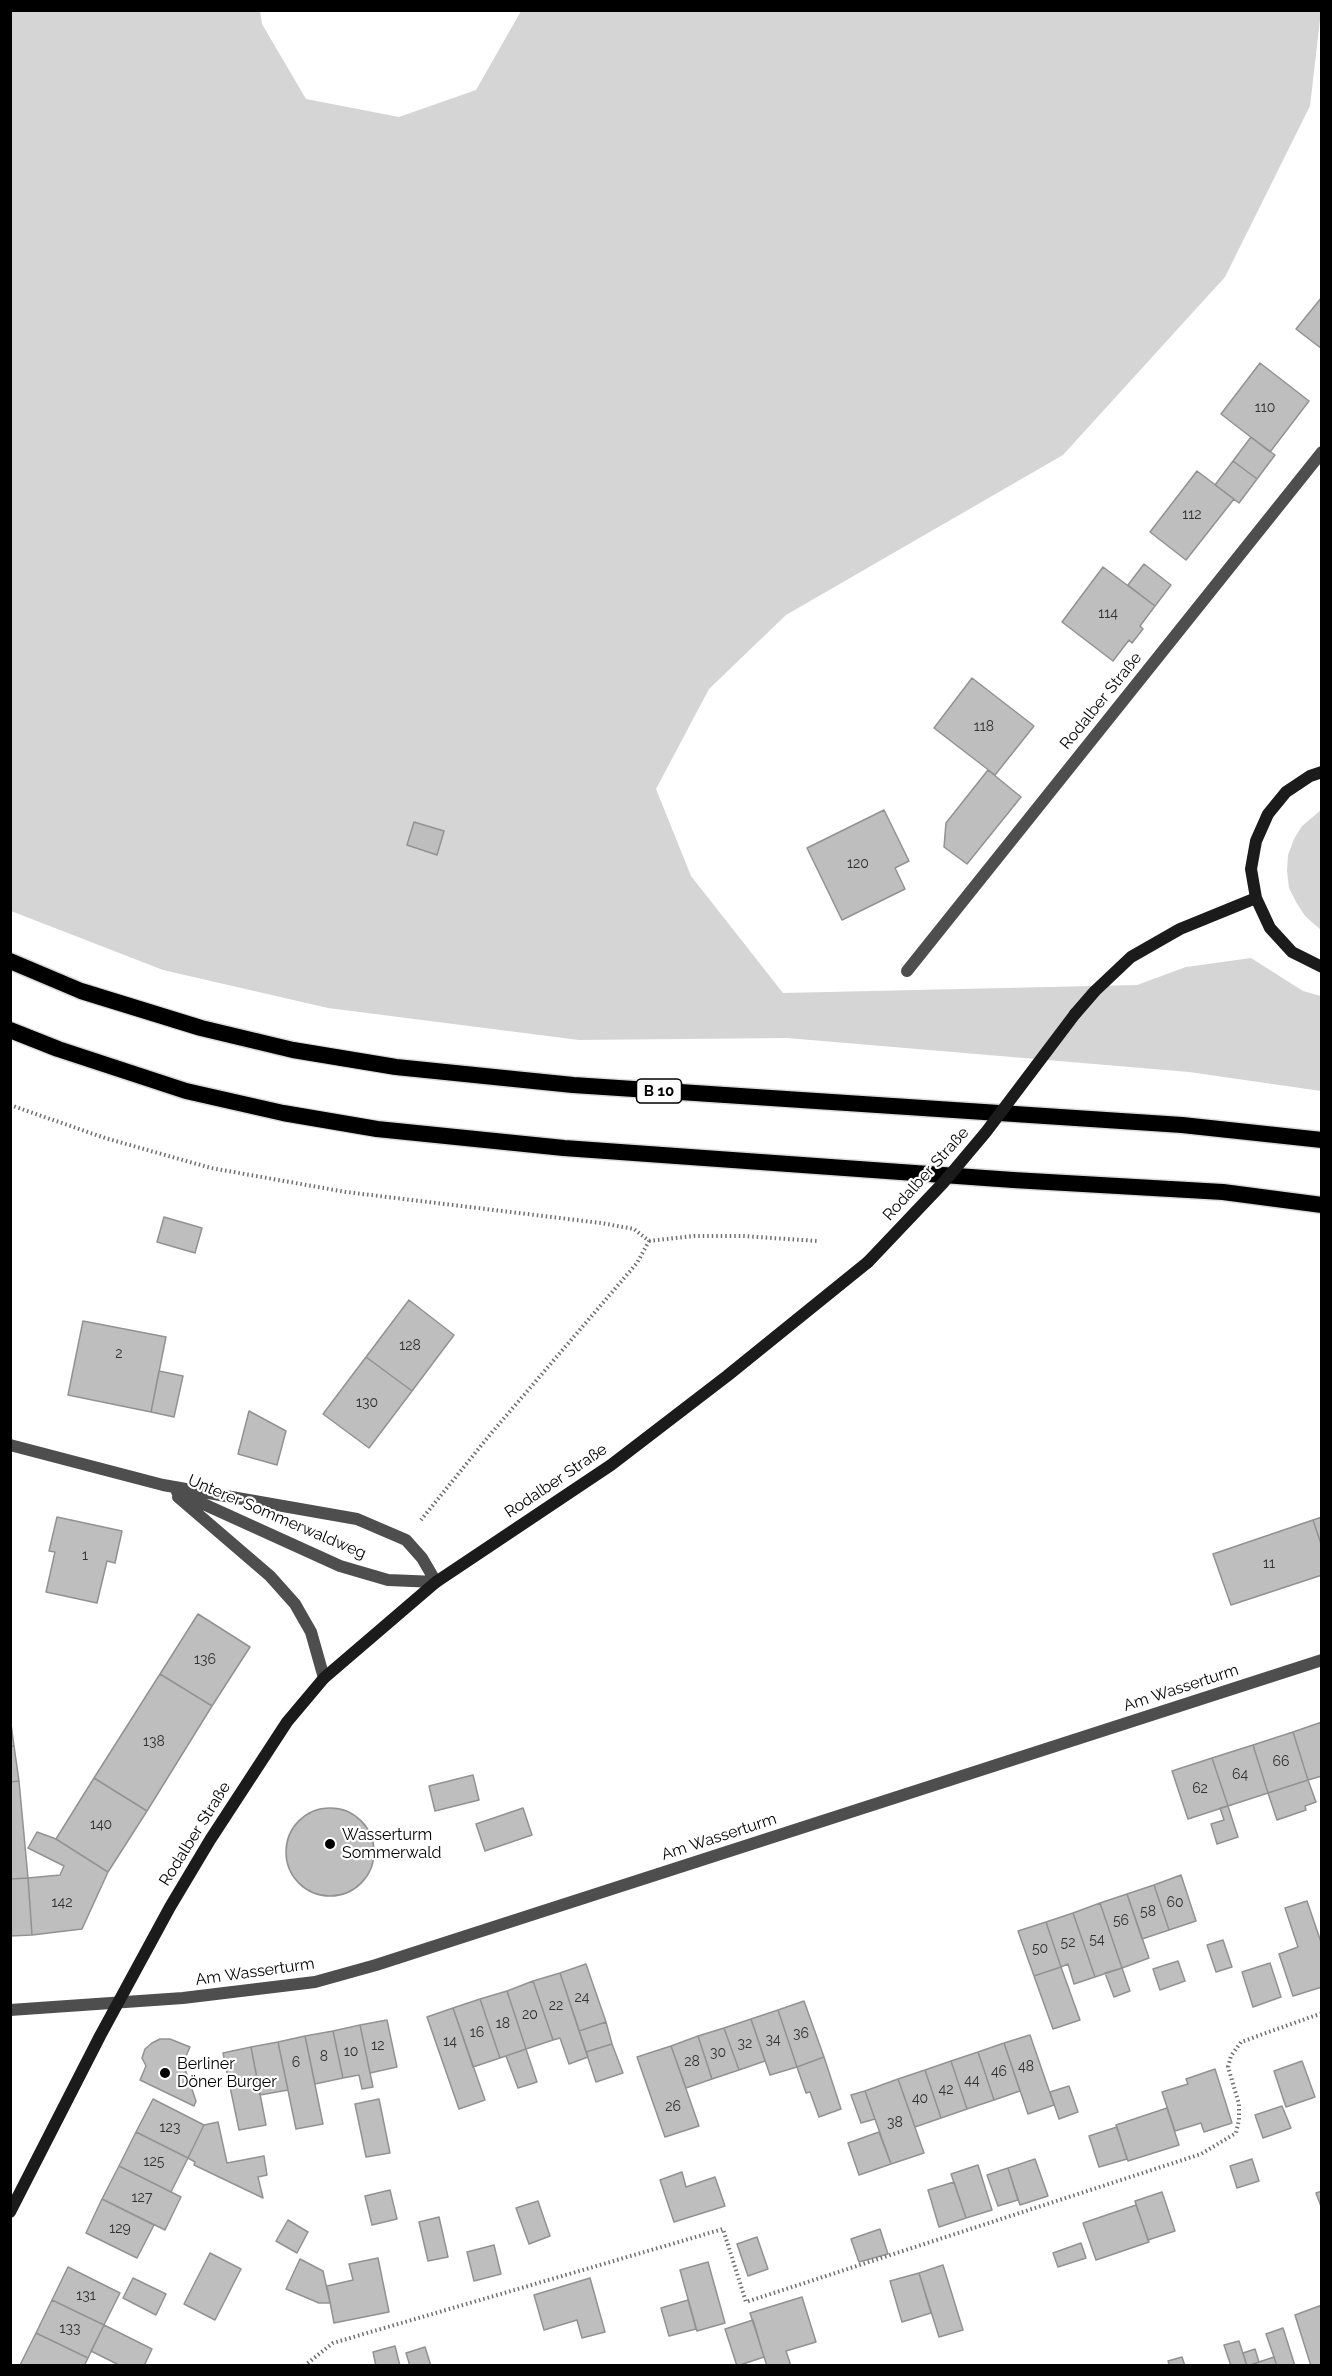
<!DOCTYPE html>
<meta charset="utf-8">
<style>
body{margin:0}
#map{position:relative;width:1332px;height:2376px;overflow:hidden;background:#fff;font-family:Raleway,sans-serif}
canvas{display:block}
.frame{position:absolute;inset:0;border:12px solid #000;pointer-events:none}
</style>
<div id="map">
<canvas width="1332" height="2376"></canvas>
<div class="frame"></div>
</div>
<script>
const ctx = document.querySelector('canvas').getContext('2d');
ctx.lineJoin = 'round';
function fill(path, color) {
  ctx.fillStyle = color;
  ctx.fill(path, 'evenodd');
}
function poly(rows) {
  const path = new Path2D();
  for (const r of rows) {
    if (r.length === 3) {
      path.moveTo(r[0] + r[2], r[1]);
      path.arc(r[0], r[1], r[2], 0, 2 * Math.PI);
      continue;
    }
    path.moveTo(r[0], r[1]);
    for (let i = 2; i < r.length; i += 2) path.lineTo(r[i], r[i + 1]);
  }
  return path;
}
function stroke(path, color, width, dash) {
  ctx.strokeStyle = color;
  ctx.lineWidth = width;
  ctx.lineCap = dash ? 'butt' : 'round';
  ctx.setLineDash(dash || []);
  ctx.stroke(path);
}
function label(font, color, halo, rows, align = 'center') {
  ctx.font = font + ' Raleway,sans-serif';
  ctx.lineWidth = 4.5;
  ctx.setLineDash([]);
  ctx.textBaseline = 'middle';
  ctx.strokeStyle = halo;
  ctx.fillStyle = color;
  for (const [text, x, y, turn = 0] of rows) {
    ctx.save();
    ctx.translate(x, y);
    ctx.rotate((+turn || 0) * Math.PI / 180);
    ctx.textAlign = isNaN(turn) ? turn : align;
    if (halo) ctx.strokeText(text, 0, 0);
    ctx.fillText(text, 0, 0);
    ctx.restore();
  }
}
fill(poly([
 [10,11,260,11,262,24,306,99,399,117,476,90,521,11,1321,11,1310,106,1225,277,1063,455,786,615,709,689,656,789,691,876,783,993,1137,985,1186,967,1251,958,1303,991,1321,996,1321,1091,1189,1072,787,1038,579,1040,328,1008,163,970,11,911],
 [1321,810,1321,930,1305,916,1296,902,1289,888,1287,871,1288,855,1294,839,1302,826]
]), '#d5d5d5');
const building = poly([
 [1322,297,1322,349,1296,329,1322,297],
 [1260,363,1309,401,1270,452,1221,414,1260,363],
 [1251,437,1275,455,1257,479,1233,461,1251,437],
 [1233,461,1257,479,1239,503,1215,485,1233,461],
 [1197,471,1234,499,1186,560,1150,532,1197,471],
 [1144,564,1171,585,1155,606,1128,585,1144,564],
 [1103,567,1155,606,1140,626,1143,629,1132,643,1129,640,1113,661,1062,622,1103,567],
 [972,678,1034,726,995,775,934,728,972,678],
 [988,770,1021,797,967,864,944,847,946,823,988,770],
 [884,810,909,861,895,868,905,889,842,920,807,848,884,810],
 [414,822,444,831,437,855,407,845,414,822],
 [164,1217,202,1228,195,1253,157,1242,164,1217],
 [409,1300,454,1335,412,1391,366,1357,409,1300],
 [83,1321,166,1337,151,1412,68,1395,83,1321],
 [366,1357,412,1391,369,1448,323,1414,366,1357],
 [159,1371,183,1376,174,1417,151,1412,159,1371],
 [249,1411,286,1431,277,1465,238,1454,249,1411],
 [57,1517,122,1531,115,1563,107,1561,97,1603,46,1592,55,1552,49,1551,57,1517],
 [1322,1517,1322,1547,1313,1520,1322,1517],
 [1313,1520,1322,1547,1322,1575,1231,1605,1213,1554,1313,1520],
 [198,1614,250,1647,212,1706,160,1674,198,1614],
 [160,1674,212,1706,147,1811,94,1778,160,1674],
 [10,1717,14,1746,10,1746,10,1717],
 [1322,1722,1322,1776,1308,1780,1293,1732,1322,1722],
 [1293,1732,1308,1780,1268,1793,1253,1745,1293,1732],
 [1253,1745,1268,1793,1228,1806,1212,1758,1253,1745],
 [10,1746,14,1746,19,1781,10,1782,10,1746],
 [1212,1758,1228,1806,1188,1819,1172,1771,1212,1758],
 [473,1775,479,1800,435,1811,429,1786,473,1775],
 [94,1778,147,1811,108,1872,56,1839,94,1778],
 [1308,1780,1316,1802,1305,1806,1306,1810,1277,1820,1268,1793,1308,1780],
 [19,1781,28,1878,10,1879,10,1782,19,1781],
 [1228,1806,1238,1837,1217,1844,1211,1824,1224,1820,1220,1808,1228,1806],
 [330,1852,44],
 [523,1808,532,1835,485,1851,476,1824,523,1808],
 [37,1832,56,1839,108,1872,82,1929,32,1935,28,1878,60,1875,64,1866,28,1848,37,1832],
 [1181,1875,1196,1921,1169,1930,1154,1885,1181,1875],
 [28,1878,32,1935,10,1936,10,1879,28,1878],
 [1154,1885,1169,1930,1142,1939,1127,1894,1154,1885],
 [1127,1894,1149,1958,1122,1968,1100,1903,1127,1894],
 [1307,1901,1322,1945,1322,1987,1293,1996,1279,1954,1298,1947,1285,1908,1307,1901],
 [1100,1903,1122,1968,1095,1977,1073,1913,1100,1903],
 [1073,1913,1095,1977,1074,1984,1068,1964,1061,1967,1046,1922,1073,1913],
 [1046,1922,1061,1967,1034,1976,1018,1931,1046,1922],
 [1223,1940,1232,1967,1216,1972,1207,1945,1223,1940],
 [1178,1961,1185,1981,1160,1990,1153,1969,1178,1961],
 [1270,1963,1281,1997,1253,2007,1242,1972,1270,1963],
 [586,1964,606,2022,579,2031,560,1973,586,1964],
 [1061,1967,1080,2020,1053,2029,1034,1976,1061,1967],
 [1122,1968,1130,1991,1114,1997,1105,1973,1122,1968],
 [560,1973,588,2057,569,2064,560,2038,553,2040,533,1981,560,1973],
 [533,1981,553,2040,526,2049,507,1991,533,1981],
 [507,1991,526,2049,500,2058,480,1999,507,1991],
 [480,1999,500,2058,473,2067,453,2008,480,1999],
 [804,2001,824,2057,797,2067,778,2010,804,2001],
 [453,2008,485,2100,459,2109,427,2017,453,2008],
 [778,2010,797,2067,770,2075,751,2019,778,2010],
 [751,2019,765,2061,739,2070,724,2028,751,2019],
 [387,2020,397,2067,370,2073,360,2025,387,2020],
 [606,2022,612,2044,586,2052,579,2031,606,2022],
 [360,2025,373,2087,362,2089,359,2075,343,2078,333,2031,360,2025],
 [724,2028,739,2070,712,2079,698,2036,724,2028],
 [333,2031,343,2078,315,2084,305,2036,333,2031],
 [1030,2035,1054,2105,1028,2114,1004,2043,1030,2035],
 [305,2036,323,2124,296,2129,278,2042,305,2036],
 [698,2036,712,2079,686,2088,671,2046,698,2036],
 [160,2039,170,2039,190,2047,183,2063,196,2101,194,2106,140,2080,146,2066,142,2058,145,2049,152,2043,160,2039],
 [278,2042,288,2090,260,2095,251,2047,278,2042],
 [1004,2043,1020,2091,994,2100,978,2052,1004,2043],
 [612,2044,623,2073,596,2082,586,2052,612,2044],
 [671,2046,699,2126,665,2137,637,2057,671,2046],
 [251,2047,266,2125,239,2130,223,2053,251,2047],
 [526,2049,537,2082,518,2088,506,2056,526,2049],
 [978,2052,994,2100,967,2109,951,2061,978,2052],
 [824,2057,841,2109,819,2117,810,2092,806,2093,797,2067,824,2057],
 [951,2061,967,2109,941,2118,925,2070,951,2061],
 [1302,2061,1315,2097,1286,2107,1274,2071,1302,2061],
 [1215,2069,1232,2123,1204,2132,1201,2123,1175,2131,1162,2092,1188,2084,1186,2079,1215,2069],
 [925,2070,941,2118,915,2127,898,2079,925,2070],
 [898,2079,924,2153,891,2164,865,2091,898,2079],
 [1069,2086,1078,2112,1059,2119,1050,2092,1069,2086],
 [865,2091,875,2119,861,2123,851,2095,865,2091],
 [153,2099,204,2125,188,2158,136,2132,153,2099],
 [379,2099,390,2153,366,2157,355,2104,379,2099],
 [1282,2106,1291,2128,1263,2138,1255,2115,1282,2106],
 [1167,2108,1179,2145,1128,2161,1116,2125,1167,2108],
 [218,2122,227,2163,264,2156,267,2175,258,2177,263,2198,194,2165,195,2162,188,2158,204,2125,218,2122],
 [1117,2127,1127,2159,1099,2167,1089,2136,1117,2127],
 [136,2132,188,2158,171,2192,119,2166,136,2132],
 [879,2132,891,2164,859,2175,848,2143,879,2132],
 [1035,2159,1048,2196,1020,2205,1008,2168,1035,2159],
 [1252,2159,1259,2181,1237,2188,1230,2166,1252,2159],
 [978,2165,992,2210,966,2218,951,2174,978,2165],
 [119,2166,181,2197,165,2230,102,2199,119,2166],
 [1008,2168,1018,2200,998,2206,987,2175,1008,2168],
 [682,2172,686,2187,715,2177,725,2206,674,2222,660,2180,682,2172],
 [954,2182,966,2218,939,2227,928,2190,954,2182],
 [390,2190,397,2219,372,2225,365,2196,390,2190],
 [1322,2191,1322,2209,1316,2193,1322,2191],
 [1162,2192,1175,2231,1148,2240,1135,2201,1162,2192],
 [102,2199,154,2225,137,2258,86,2233,102,2199],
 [538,2201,550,2236,529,2244,516,2208,538,2201],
 [1136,2205,1149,2242,1096,2260,1083,2223,1136,2205],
 [439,2217,448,2257,428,2261,419,2222,439,2217],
 [288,2220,308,2232,297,2253,276,2241,288,2220],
 [880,2229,888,2254,859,2262,851,2239,880,2229],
 [757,2237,768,2269,748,2276,737,2244,757,2237],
 [1081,2243,1086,2258,1058,2267,1053,2253,1081,2243],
 [494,2245,501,2274,474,2281,467,2252,494,2245],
 [210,2253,241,2269,215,2320,184,2304,210,2253],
 [378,2258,389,2312,334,2323,327,2286,353,2280,349,2264,378,2258],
 [300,2259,323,2271,330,2303,319,2303,286,2289,300,2259],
 [708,2262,725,2323,697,2331,680,2270,708,2262],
 [943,2265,963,2330,939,2337,919,2273,943,2265],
 [68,2267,120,2293,104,2325,52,2300,68,2267],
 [919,2273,931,2313,902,2322,890,2281,919,2273],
 [133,2278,166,2294,156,2315,123,2298,133,2278],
 [590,2278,605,2332,582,2338,577,2320,544,2330,534,2295,590,2278],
 [802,2297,816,2342,786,2351,791,2366,767,2366,750,2313,802,2297],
 [52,2300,104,2325,88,2358,36,2333,52,2300],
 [688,2300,696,2329,669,2336,661,2308,688,2300],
 [1322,2305,1322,2366,1311,2366,1295,2315,1322,2305],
 [753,2320,764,2357,737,2366,725,2329,753,2320],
 [104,2325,152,2349,144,2366,121,2366,91,2351,104,2325],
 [1283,2328,1295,2366,1277,2366,1274,2357,1266,2334,1283,2328],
 [36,2333,88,2358,84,2366,20,2365,36,2333],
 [1239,2341,1247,2366,1231,2366,1224,2345,1239,2341],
 [395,2346,400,2366,376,2366,373,2352,395,2346],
 [425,2347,431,2366,410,2366,406,2353,425,2347],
 [1255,2349,1259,2362,1247,2366,1243,2353,1255,2349],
 [1182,2357,1185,2366,1170,2366,1168,2361,1182,2357],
 [1274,2357,1277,2366,1248,2366,1259,2362,1274,2357]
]);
fill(building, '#bebebe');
stroke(building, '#929292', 1.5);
const trunk = poly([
 [10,961,81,991,201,1028,293,1050,396,1067,573,1085,1182,1125,1322,1140],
 [10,1030,58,1049,186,1091,283,1113,377,1129,564,1148,1013,1180,1223,1192,1322,1205]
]);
stroke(trunk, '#dbdbdb', 19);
stroke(poly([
 [10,1105,105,1138,211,1168,346,1192,601,1223,634,1229,649,1241,637,1263,488,1437,421,1520],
 [649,1241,694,1236,743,1236,817,1241],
 [304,2366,333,2343,723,2229,746,2302,1201,2154,1236,2133,1239,2120,1239,2104,1228,2067,1231,2056,1241,2042,1322,2013]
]), '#707070', 4, [1.5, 3]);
stroke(poly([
 [907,971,1322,452],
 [10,1445,163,1485,357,1519,406,1540,422,1558,436,1582],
 [177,1492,340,1566,388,1580,436,1582],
 [178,1497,270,1576,295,1604,311,1632,324,1678],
 [10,2010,183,1998,315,1982,376,1965,1322,1660]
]), '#4e4e4e', 12);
stroke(poly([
 [1322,772,1310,776,1286,792,1268,814,1256,841,1251,869,1256,898,1270,928,1292,952,1322,967],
 [1075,1014,1095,991,1131,957,1180,929,1256,898],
 [10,2212,100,2036,170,1907,210,1840,287,1722,324,1678,436,1582,611,1465,727,1376,868,1262]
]), '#1b1b1b', 12);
stroke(trunk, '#000', 16);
stroke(poly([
 [868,1262,944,1182,986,1132,1075,1014]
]), '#1b1b1b', 12);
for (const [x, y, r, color] of [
 [330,1844,6,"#000"],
 [165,2073,6,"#000"]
]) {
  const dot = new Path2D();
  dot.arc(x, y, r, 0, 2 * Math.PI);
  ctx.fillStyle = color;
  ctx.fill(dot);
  stroke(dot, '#fff', 2);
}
label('14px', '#303030', null, [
 ["110",1265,408],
 ["112",1192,515],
 ["114",1108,614],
 ["118",984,727],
 ["120",858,864],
 ["128",410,1346],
 ["2",119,1354],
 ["130",367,1403],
 ["1",85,1556],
 ["11",1269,1564],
 ["136",205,1660],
 ["138",154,1742],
 ["66",1281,1762],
 ["64",1240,1775],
 ["62",1200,1789],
 ["140",101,1825],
 ["142",62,1903],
 ["60",1175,1903],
 ["58",1148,1912],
 ["56",1121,1921],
 ["54",1097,1940],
 ["52",1068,1943],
 ["50",1040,1949],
 ["24",582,1998],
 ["22",556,2006],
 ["20",530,2015],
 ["18",503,2024],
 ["16",477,2033],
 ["36",801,2034],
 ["34",773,2040],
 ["14",450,2042],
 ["32",745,2044],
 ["12",378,2046],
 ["10",351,2052],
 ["30",718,2053],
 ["8",324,2057],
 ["28",692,2062],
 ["6",296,2063],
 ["48",1026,2067],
 ["46",999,2072],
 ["44",972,2081],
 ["42",946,2090],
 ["40",920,2099],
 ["26",673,2107],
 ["38",895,2123],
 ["123",170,2128],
 ["125",154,2162],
 ["127",142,2198],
 ["129",120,2229],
 ["131",86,2296],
 ["133",70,2329]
]);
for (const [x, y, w] of [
 [659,1091,45]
]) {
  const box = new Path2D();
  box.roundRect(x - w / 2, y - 12, w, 24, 4.5);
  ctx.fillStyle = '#fff';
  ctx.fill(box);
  stroke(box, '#000', 1.5);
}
label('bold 15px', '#000', null, [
 ["B 10",659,1091]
]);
label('16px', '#000', '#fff', [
 ["Rodalber Straße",1101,701,-51],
 ["Rodalber Straße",926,1174,-48],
 ["Rodalber Straße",556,1481,-34],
 ["Unterer Sommerwaldweg",277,1517,23],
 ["Am Wasserturm",1181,1688,-18],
 ["Rodalber Straße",195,1834,-58],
 ["Am Wasserturm",719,1837,-18],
 ["Am Wasserturm",255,1972,-8]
]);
label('16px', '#000', '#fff', [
 ["Wasserturm",342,1835],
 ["Sommerwald",342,1853],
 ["Berliner",177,2064],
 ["Döner Burger",177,2082]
], 'left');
</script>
